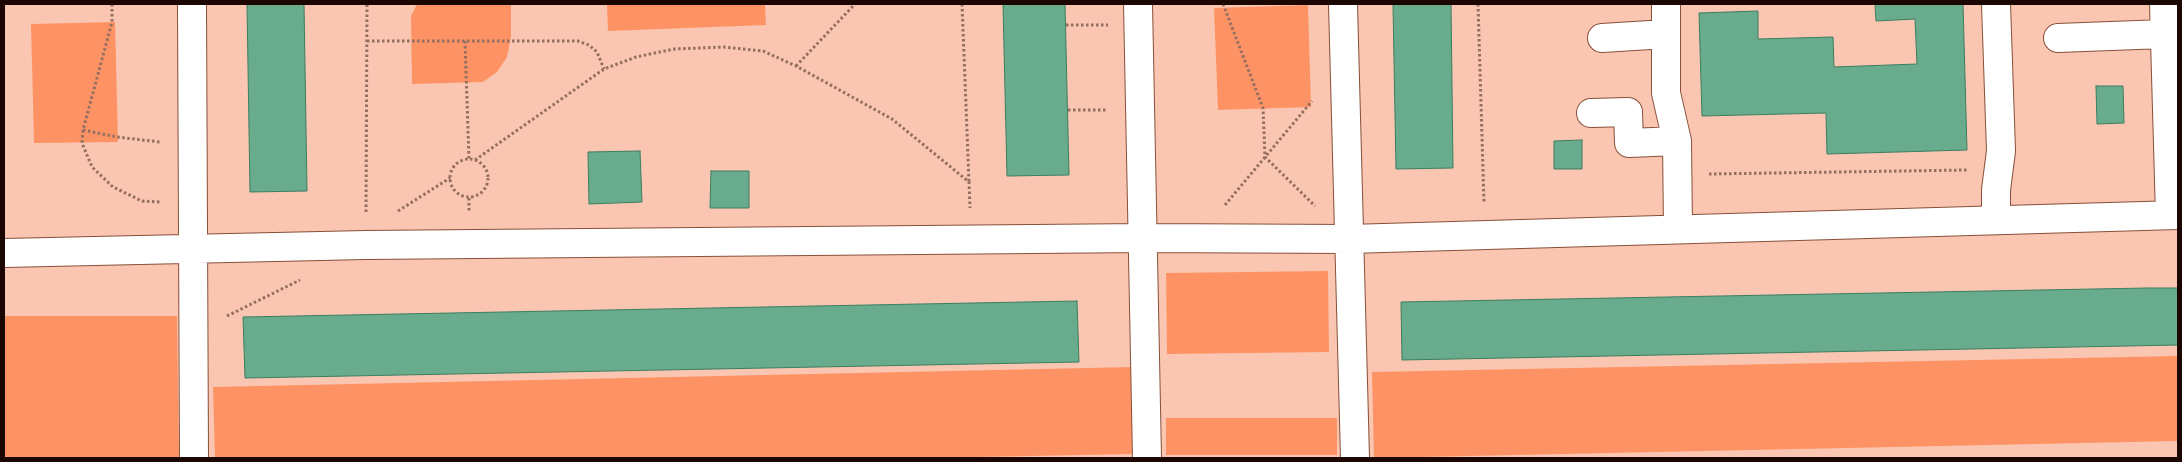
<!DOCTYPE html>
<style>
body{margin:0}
#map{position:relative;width:2182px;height:462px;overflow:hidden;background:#fac6b1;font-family:Literata,serif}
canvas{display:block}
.frame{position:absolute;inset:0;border:5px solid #1b0601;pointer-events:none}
</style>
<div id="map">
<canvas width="2182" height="462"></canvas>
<div class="frame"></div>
</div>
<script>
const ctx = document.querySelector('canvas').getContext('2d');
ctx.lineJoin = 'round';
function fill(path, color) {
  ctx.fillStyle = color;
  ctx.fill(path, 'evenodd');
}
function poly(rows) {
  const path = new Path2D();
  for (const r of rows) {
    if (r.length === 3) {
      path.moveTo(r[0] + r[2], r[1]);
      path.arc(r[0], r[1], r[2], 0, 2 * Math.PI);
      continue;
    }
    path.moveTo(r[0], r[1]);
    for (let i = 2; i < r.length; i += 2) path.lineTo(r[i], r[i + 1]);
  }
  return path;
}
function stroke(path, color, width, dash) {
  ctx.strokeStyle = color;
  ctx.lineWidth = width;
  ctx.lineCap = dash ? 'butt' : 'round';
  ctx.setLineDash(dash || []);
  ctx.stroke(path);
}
fill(poly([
 [417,4,511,4,511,36,507,57,497,72,483,82,412,84,411,16],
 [607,4,765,4,766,25,608,31],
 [1308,5,1311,107,1218,110,1214,8],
 [115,22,118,142,34,143,31,24],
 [1328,271,1329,352,1167,354,1166,273],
 [4,316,177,316,179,458,4,458],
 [2178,356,2178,441,1374,458,1372,372],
 [1133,367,1135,454,926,458,215,458,213,387],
 [1166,418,1337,418,1337,455,1166,455]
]), '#fd9365');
const building = poly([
 [247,4,304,4,307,191,250,192,247,4],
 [1003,4,1065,4,1069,175,1007,176,1003,4],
 [1393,4,1451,4,1453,168,1396,169,1393,4],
 [1875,4,1963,4,1967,150,1827,154,1826,113,1702,116,1699,13,1758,11,1758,39,1833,37,1834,67,1917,64,1915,19,1876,21,1875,4],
 [2096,86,2123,86,2124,123,2097,124,2096,86],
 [1582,140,1582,169,1554,169,1554,141,1582,140],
 [640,151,642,202,589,204,588,152,640,151],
 [711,171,749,171,749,208,710,208,711,171],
 [2147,288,2178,288,2178,345,1402,360,1401,302,2147,288],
 [1077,301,1079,362,245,378,243,317,1077,301]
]);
fill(building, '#69ac8d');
stroke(building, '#3a7d60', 1);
const minor = poly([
 [192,4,194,458],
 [1138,4,1147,458],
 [1343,4,1355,458],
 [1666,4,1666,93,1677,141,1678,229],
 [2164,4,2170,215],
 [1602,38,1666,34],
 [2058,38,2164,34],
 [1591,113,1628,112,1629,143,1677,141],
 [1996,220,1996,190,2001,151,1996,4],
 [4,253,366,245,1144,238,1349,239,2178,215]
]);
stroke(minor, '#875039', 30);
stroke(poly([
 [112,4,112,22,83,130,82,143,92,167,113,187,142,201,161,202],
 [962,4,969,182],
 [1223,4,1263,108,1265,157,1315,206],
 [1478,4,1484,203],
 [1066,25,1108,25],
 [367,41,578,41,589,45,597,52,604,69],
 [465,41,469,159],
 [796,66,855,4],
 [1068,110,1107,110],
 [83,130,117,137,160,142],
 [469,178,19],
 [475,160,604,69,636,57,674,49,724,47,763,51,796,66,892,119,969,182,970,208],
 [1709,174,1967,170],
 [469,198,469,211],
 [1225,205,1312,101],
 [398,211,450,178],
 [366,212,367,4],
 [227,316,300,280]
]), '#946e60', 3, [2.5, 2.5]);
stroke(minor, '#fff', 28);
</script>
